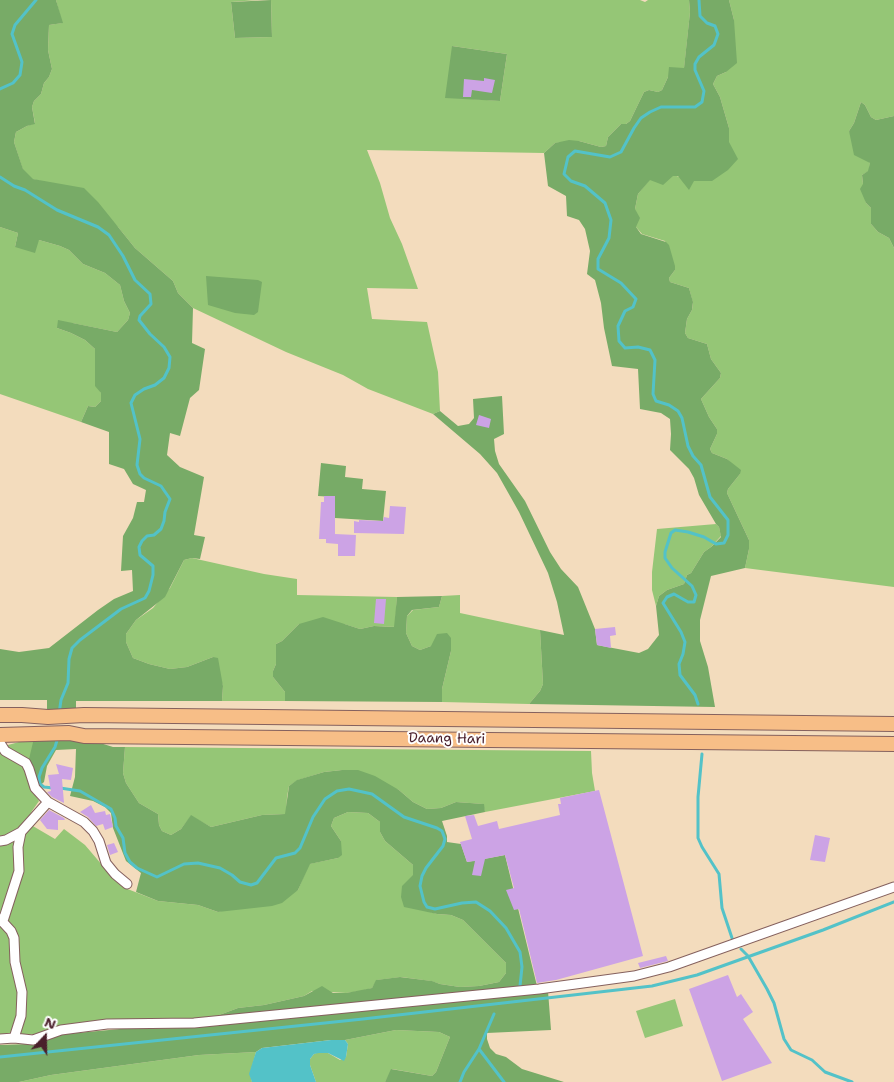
<!DOCTYPE html>
<style>
body{margin:0}
#map{position:relative;width:894px;height:1082px;overflow:hidden;background:#f3dcbd;font-family:"Shantell Sans",sans-serif}
canvas{display:block}
.north{position:absolute;left:20px;top:1012px;width:50px;height:50px;-webkit-text-stroke:4px #fff;paint-order:stroke;rotate:21deg;font-size:14px;font-weight:700;line-height:20px;text-align:center;color:#4a1f2b}
.north::after{content:'';display:block;margin:auto;width:18px;height:22px;background:#4a1f2b;clip-path:polygon(50% 0,100% 100%,50% 72%,0 100%)}
</style>
<div id="map">
<canvas width="894" height="1082"></canvas>
<div class="north">N</div>
</div>
<script>
const ctx = document.querySelector('canvas').getContext('2d');
ctx.lineJoin = 'round';
function fill(path, color) {
  ctx.fillStyle = color;
  ctx.fill(path, 'evenodd');
}
function poly(rows) {
  const path = new Path2D();
  for (const r of rows) {
    path.moveTo(r[0], r[1]);
    for (let i = 2; i < r.length; i += 2) path.lineTo(r[i], r[i + 1]);
  }
  return path;
}
function stroke(path, color, width, dash) {
  ctx.strokeStyle = color;
  ctx.lineWidth = width;
  ctx.lineCap = dash ? 'butt' : 'round';
  ctx.setLineDash(dash || []);
  ctx.stroke(path);
}
function label(font, color, halo, rows, align = 'center') {
  ctx.font = font + ' "Shantell Sans",sans-serif';
  ctx.lineWidth = 4;
  ctx.setLineDash([]);
  ctx.textBaseline = 'middle';
  ctx.strokeStyle = halo;
  ctx.fillStyle = color;
  for (const [text, x, y, turn = 0] of rows) {
    ctx.save();
    ctx.translate(x, y);
    ctx.rotate((+turn || 0) * Math.PI / 180);
    ctx.textAlign = isNaN(turn) ? turn : align;
    if (halo) ctx.strokeText(text, 0, 0);
    ctx.fillText(text, 0, 0);
    ctx.restore();
  }
}
fill(poly([
 [56,0,258,0,231,2,235,38,272,37,271,0,640,0,645,2,648,0,689,0,690,12,684,69,668,77,662,90,658,92,649,90,644,92,630,121,626,124,621,124,608,137,606,146,601,147,579,141,555,143,544,153,367,150,380,183,390,218,402,244,418,289,367,288,372,319,427,322,438,372,440,411,433,414,368,389,343,375,286,352,193,308,178,293,173,281,135,248,118,227,49,183,32,179,23,170,14,142,16,132,27,126,35,123,32,107,34,101,41,94,44,83,49,77,52,69,48,50,49,25,62,23],
 [452,46,507,54,500,101,473,99],
 [729,0,894,0,894,116,876,120,871,117,865,105,861,102,854,123,849,131,870,163,869,171,862,175,863,184,866,203,871,208,871,224,878,232,889,238,894,248,894,587,745,568,749,549,749,540,727,493,728,489,740,474,727,459,712,453,710,449,717,434,717,429,709,417,701,399,720,378,721,373,711,359,707,344,688,338,685,333,687,319,692,310,693,303,689,288,670,282,669,278,675,270,665,241,642,234,636,227,635,209,638,194,650,179,673,175,694,181,729,142,729,128,720,97,713,84,717,76,726,72,734,20],
 [0,227,18,233,15,247,39,240,60,246,69,250,83,264,105,273,120,285,124,301,130,313,128,320,117,332,72,323,57,328,71,333,85,340,95,349,96,369,95,376,101,393,101,401,95,407,88,406,81,422,0,394],
 [716,524,719,527,721,536,711,547,704,552,691,573,687,575,684,584,667,590,659,596,656,606,652,590,652,572,657,529],
 [192,558,264,574,297,579,297,595,397,597,395,627,374,626,360,629,344,624,299,624,282,641,276,644,276,664,273,671,273,677,285,692,285,701,222,701,223,686,213,657,187,667,170,669,149,664,133,658,126,642,126,634,136,620,153,608,170,588,184,560],
 [460,595,460,613,540,630,543,684,540,691,529,704,442,702,442,689,451,651,431,646,420,650,412,646,406,633,407,616,413,610,439,607,442,596],
 [34,738,29,784,39,801,32,811,26,822,55,839,64,829,85,845,114,879,125,888,158,901,198,905,218,912,298,890,309,864,338,858,341,841,331,826,334,818,348,812,368,813,380,822,380,832,385,841,413,865,413,875,424,910,437,914,451,915,463,920,506,963,506,973,499,982,479,986,460,987,440,984,431,981,401,977,377,980,372,988,361,991,346,993,312,991,304,996,264,1005,238,1008,211,1018,100,1020,62,1025,38,1034,0,1036,0,746,8,745],
 [125,747,591,751,592,773,595,791,485,812,483,804,456,802,441,808,427,809,413,802,399,790,342,770,324,772,298,780,289,786,287,797,286,814,262,815,211,827,191,816,181,829,171,835,162,831,159,825,158,814,139,803,126,783,123,773],
 [675,999,683,1026,645,1038,636,1011],
 [396,1030,439,1032,450,1037,436,1072,432,1076,392,1069,385,1082,316,1082,310,1065,310,1059,314,1054,319,1052,328,1053,340,1060,346,1057,348,1044,345,1040],
 [256,1052,250,1074,252,1082,19,1082,51,1075,199,1055]
]), '#95c676');
fill(poly([
 [0,0,56,0,63,23,49,25,48,50,52,69,49,77,44,83,41,94,34,101,32,107,35,124,27,126,16,132,14,142,23,169,33,179,84,188,98,202,135,248,173,281,178,293,193,308,192,343,205,349,199,390,190,398,180,436,170,433,167,455,180,467,204,477,194,535,205,537,200,559,192,558,184,560,165,597,136,620,126,634,126,642,133,658,149,664,170,669,187,667,213,657,218,658,223,686,222,701,76,701,76,709,47,709,47,700,0,700,0,649,19,652,49,648,98,610,114,599,133,591,132,570,121,571,123,536,133,518,137,502,144,502,146,490,133,484,124,469,109,464,109,432,81,422,88,406,95,407,101,401,101,393,95,386,95,349,85,340,71,333,57,328,58,320,117,332,128,320,130,313,124,301,120,285,105,273,83,264,69,250,60,246,39,240,35,253,15,247,18,233,0,227],
 [271,0,272,37,235,38,231,2],
 [689,0,729,0,734,20,737,63,726,72,717,76,713,84,720,97,729,128,729,142,738,159,728,170,712,181,694,181,689,190,678,176,673,176,663,185,650,180,638,194,635,209,640,218,636,227,641,234,666,242,669,245,675,266,675,270,669,278,670,282,689,288,693,302,692,310,687,319,685,333,688,338,707,344,711,359,721,373,720,378,701,399,709,417,717,429,717,434,710,449,712,453,727,459,741,470,740,474,728,489,727,493,749,540,749,549,745,568,711,576,700,620,700,641,708,667,715,707,529,704,540,691,543,684,540,630,564,635,557,602,548,573,519,512,497,473,480,454,433,414,440,411,458,426,469,424,474,418,473,399,502,396,504,434,494,439,495,451,499,464,525,501,550,552,561,569,578,587,595,629,597,645,639,653,648,649,659,635,656,606,659,596,667,590,684,584,687,575,691,573,704,552,711,547,721,537,719,527,716,524,699,495,694,478,689,469,670,450,671,434,670,419,661,413,640,409,638,369,612,366,604,328,601,303,595,280,587,274,590,251,585,229,579,220,567,216,566,196,548,186,544,153,555,143,569,140,579,141,601,147,606,146,608,137,621,124,626,124,630,121,644,92,649,90,658,92,662,90,668,77,669,67,684,68,690,12],
 [452,46,507,54,500,101,445,98],
 [861,102,865,105,871,117,876,120,894,116,894,248,889,238,878,232,871,224,871,208,866,203,860,189,863,184,862,175,868,171,870,163,854,155,849,131,854,123],
 [206,276,258,280,262,282,258,312,254,315,235,313,208,305],
 [321,463,346,466,345,477,363,479,362,489,386,491,383,521,335,518,335,497,318,496],
 [442,596,439,607,412,610,407,616,406,633,412,646,420,650,431,646,437,634,447,633,451,638,451,651,442,689,442,702,285,701,285,692,273,677,273,671,276,664,276,644,282,641,299,624,323,617,360,629,374,626,394,627,397,597],
 [34,738,84,738,113,747,125,747,123,773,126,783,139,803,158,814,159,825,162,831,171,835,181,829,191,815,211,827,262,815,285,814,289,786,297,780,324,772,342,770,358,770,375,776,399,790,413,802,427,809,441,808,456,802,484,804,485,812,442,821,447,836,447,842,461,844,467,862,505,855,537,986,211,1018,238,1008,264,1005,304,996,322,986,333,993,346,993,372,988,376,980,400,977,432,981,440,984,460,987,479,986,499,982,506,973,506,963,463,920,451,915,437,914,404,907,401,897,402,886,413,875,413,865,385,841,380,832,380,822,368,813,348,812,334,818,331,826,341,841,342,855,338,858,310,864,298,890,282,903,272,906,218,912,198,905,158,901,136,892,141,873,126,861,113,828,111,813,105,807,93,801,70,796,75,777,76,749,56,750,47,766,44,782,33,792,29,784,26,772],
 [548,991,551,1030,487,1033,487,1039,490,1048,496,1054,506,1057,522,1069,564,1082,385,1082,391,1069,432,1076,436,1072,450,1037,439,1032,396,1030,345,1040,331,1040,262,1048,256,1052,199,1055,51,1075,19,1082,0,1082,0,1045,30,1044,55,1035,120,1029,184,1028,282,1019]
]), '#78ab67');
fill(poly([
 [331,1040,345,1040,348,1044,346,1057,344,1061,328,1053,319,1053,314,1054,310,1059,310,1065,316,1082,252,1082,249,1074,254,1058,256,1052,262,1048]
]), '#53c2c8');
stroke(poly([
 [0,89,13,83,20,75,22,62,12,34,15,25,36,0],
 [0,177,14,186,25,190,57,210,98,227,109,235,123,256,135,280,150,294,151,304,140,316,139,320,150,334,164,347,170,357,169,368,164,378,155,385,144,389,135,395,131,403,140,439,137,465,140,474,144,478,161,486,170,499,165,512,164,521,161,529,154,535,147,536,142,541,139,547,140,555,153,566,153,575,149,591,145,598,121,609,80,640,72,648,69,659,68,683,61,700,59,714],
 [698,704,695,695,680,675,679,664,683,654,685,642,681,632,663,603,667,597,674,594,688,602,694,602,696,595,692,586,672,568,665,558,665,552,671,533,675,530,688,532,704,537,716,544,724,543,728,535,728,520,710,497,701,465,693,456,688,446,682,418,678,411,669,405,656,401,653,394,655,360,650,350,638,347,625,348,619,341,618,326,625,311,633,307,636,299,621,283,598,269,598,259,609,238,611,220,605,203,585,186,571,181,564,174,568,157,575,151,610,157,621,152,634,128,641,118,650,112,661,107,695,107,702,102,704,91,695,70,695,64,699,57,714,45,718,34,715,26,707,23,700,16,699,0],
 [702,754,698,797,698,838,702,847,719,874,722,908,732,938],
 [53,788,44,787,40,784,39,777,42,768,55,747,58,737],
 [60,788,80,791,111,809,115,818,116,826,123,838,125,853,130,862,137,868,157,877,184,864,198,863,220,868,232,875,240,882,251,885,257,883,276,858,295,853,300,848,313,817,325,799,337,791,349,789,372,794,404,817,437,828,442,831,445,839,443,846,426,868,422,876,420,886,424,902,427,907,435,909,462,903,476,902,490,911,506,928,520,952,522,967,520,986],
 [741,949,748,956,767,989,774,1003,784,1039,791,1050,812,1060,825,1072,852,1082],
 [479,1049,504,1082],
 [0,1057,363,1019,652,986,697,975,823,930,894,902],
 [460,1082,464,1072,479,1049,494,1014]
]), '#53c2c8', 3);
fill(poly([
 [484,78,495,80,492,93,472,90,471,97,463,97,464,79,484,81],
 [479,415,491,419,489,428,476,425],
 [324,496,335,496,335,534,356,535,355,556,338,556,338,544,326,543,326,539,319,539,321,502,324,502],
 [390,506,406,507,404,534,354,533,354,521,359,522,359,520,383,521,384,517,389,518],
 [376,599,386,599,384,624,374,623],
 [615,627,616,635,610,636,611,648,597,645,595,629],
 [56,764,73,768,71,780,62,779,64,803,52,797,47,792,51,791,48,775,59,774],
 [599,790,643,956,556,980,537,983,519,909,514,910,506,890,514,888,505,855,485,859,481,876,472,875,475,861,467,862,460,842,472,839,465,816,474,815,478,826,497,821,499,829,560,815,558,804,561,804,560,798],
 [91,805,95,813,105,811,106,815,110,814,113,827,105,830,103,824,96,826,88,817,80,812],
 [49,810,64,818,65,820,58,820,58,830,47,829,40,820],
 [815,835,830,838,825,862,810,860],
 [114,843,118,852,110,855,107,845],
 [666,956,668,961,640,968,638,963],
 [728,975,737,997,741,994,753,1012,743,1019,772,1063,722,1081,689,989]
]), '#cca3e5');
const street = poly([
 [0,743,5,751,26,763,29,769,35,788,48,802,84,822,93,831,99,841,106,863,115,874,127,884],
 [0,841,6,840,21,832],
 [0,919,11,931,14,938,15,962,22,992,21,1016,14,1038],
 [3,921,19,871,18,847,21,832,48,802],
 [0,1039,14,1038,33,1040,61,1030,107,1024,194,1023,539,989,634,976,669,967,894,887]
]);
const primary = poly([
 [0,715,22,715,48,717,84,715,894,724],
 [0,735,69,733,84,736,894,744]
]);
stroke(street, '#85615e', 11);
stroke(primary, '#85615e', 16);
stroke(street, '#fff', 9);
stroke(primary, '#f7be87', 14);
label('14px', '#4a1f2b', '#fff', [
 ["Daang Hari",447,739,1]
]);
</script>
